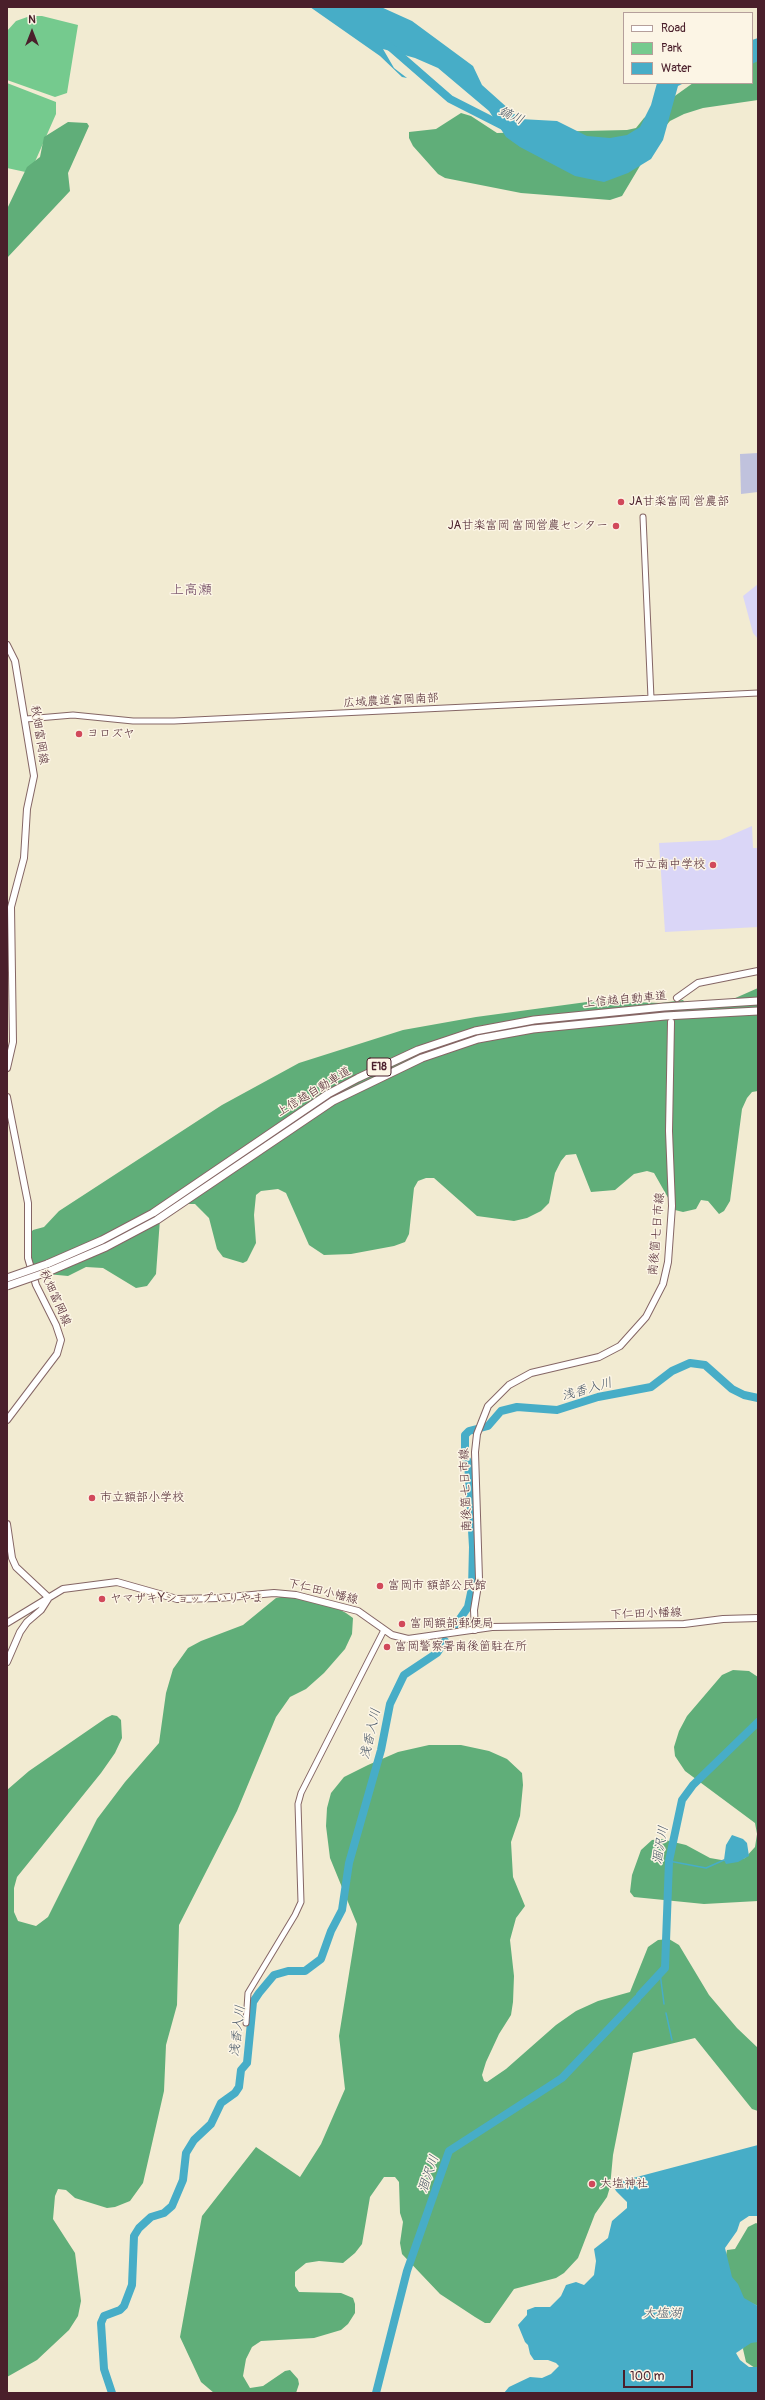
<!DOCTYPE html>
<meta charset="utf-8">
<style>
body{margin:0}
#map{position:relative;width:765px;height:2400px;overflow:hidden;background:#f2ebd2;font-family:Pangolin,sans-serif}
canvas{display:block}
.frame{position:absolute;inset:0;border:8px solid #4a1f2b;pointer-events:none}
.legend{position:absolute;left:623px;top:12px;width:130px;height:72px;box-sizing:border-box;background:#fcf5e5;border:1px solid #b59f9b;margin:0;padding:5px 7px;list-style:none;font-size:12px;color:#4a1f2b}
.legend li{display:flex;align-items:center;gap:8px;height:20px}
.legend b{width:20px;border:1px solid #b59f9b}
.north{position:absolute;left:12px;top:12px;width:40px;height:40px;-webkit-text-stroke:3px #fcf5e5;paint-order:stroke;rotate:0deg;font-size:11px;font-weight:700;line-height:16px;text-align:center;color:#4a1f2b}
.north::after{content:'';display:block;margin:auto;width:14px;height:18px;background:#4a1f2b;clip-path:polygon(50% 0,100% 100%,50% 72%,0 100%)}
.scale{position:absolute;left:623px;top:2370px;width:70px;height:18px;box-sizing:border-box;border:2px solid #4a1f2b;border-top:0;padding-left:5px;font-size:12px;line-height:14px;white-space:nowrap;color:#4a1f2b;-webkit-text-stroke:3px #fcf5e5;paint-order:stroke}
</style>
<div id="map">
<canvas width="765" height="2400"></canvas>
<div class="frame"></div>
<ul class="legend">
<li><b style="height:5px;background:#fff"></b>Road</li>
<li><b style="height:11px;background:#75ca8e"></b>Park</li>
<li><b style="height:11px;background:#47adc7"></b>Water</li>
</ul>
<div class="north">N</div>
<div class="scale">100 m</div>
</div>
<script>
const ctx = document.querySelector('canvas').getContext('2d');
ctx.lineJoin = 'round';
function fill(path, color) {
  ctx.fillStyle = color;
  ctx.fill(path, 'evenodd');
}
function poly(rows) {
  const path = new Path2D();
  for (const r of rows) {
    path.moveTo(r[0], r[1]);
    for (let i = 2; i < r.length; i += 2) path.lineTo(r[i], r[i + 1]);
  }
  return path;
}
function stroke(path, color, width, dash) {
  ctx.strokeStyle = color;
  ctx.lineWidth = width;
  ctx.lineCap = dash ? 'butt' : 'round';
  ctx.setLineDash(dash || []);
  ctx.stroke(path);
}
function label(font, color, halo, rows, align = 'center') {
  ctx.font = font + ' Pangolin,"Klee One",sans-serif';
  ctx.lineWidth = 3;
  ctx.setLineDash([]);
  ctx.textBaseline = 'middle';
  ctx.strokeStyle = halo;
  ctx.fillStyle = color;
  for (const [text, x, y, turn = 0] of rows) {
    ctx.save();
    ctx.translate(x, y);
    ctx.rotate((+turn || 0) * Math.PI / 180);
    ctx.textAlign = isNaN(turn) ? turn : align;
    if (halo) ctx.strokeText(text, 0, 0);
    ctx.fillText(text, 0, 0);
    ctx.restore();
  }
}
fill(poly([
 [758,584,758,639,753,633,743,596],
 [752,826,753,848,758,848,758,927,665,932,659,843,720,840]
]), '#dad6f7');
fill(poly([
 [758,453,758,492,741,494,740,454]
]), '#c0c2dd');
fill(poly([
 [30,16,42,16,78,25,67,93,55,97,7,80,7,31,16,21],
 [7,83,56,102,56,114,30,173,7,168]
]), '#75ca8e');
fill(poly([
 [758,57,758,100,703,108,684,114,670,121,659,134,622,196,610,200,521,193,445,178,438,174,413,146,409,138,409,132,436,129,461,113,471,116,497,133,627,130,636,128,644,118,693,83,752,83,752,58],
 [68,122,87,123,89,126,68,173,70,191,7,258,7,209,27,167,40,157,44,137],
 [758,988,758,1091,752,1092,747,1098,742,1109,730,1201,724,1211,719,1214,708,1201,701,1200,696,1209,683,1212,675,1210,654,1173,647,1171,634,1174,615,1190,591,1192,576,1154,566,1155,561,1161,555,1173,549,1203,541,1211,527,1218,514,1221,477,1216,434,1178,426,1178,418,1181,414,1188,409,1234,405,1242,394,1246,351,1254,324,1255,309,1245,286,1193,278,1189,261,1191,256,1195,254,1215,256,1243,247,1261,243,1263,223,1257,217,1249,209,1218,195,1204,186,1204,160,1219,156,1274,147,1286,136,1288,103,1268,86,1267,68,1276,47,1274,42,1273,27,1257,25,1239,33,1230,44,1227,59,1211,222,1105,299,1063,403,1030,476,1017,594,1001,661,1003,683,1000,690,1009,715,1007],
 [291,1595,324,1601,346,1613,353,1618,352,1634,345,1649,324,1673,306,1689,290,1697,276,1717,237,1811,179,1925,177,2005,166,2045,164,2091,143,2183,130,2201,115,2207,107,2208,75,2198,66,2190,58,2189,55,2196,53,2219,75,2253,81,2301,78,2316,69,2330,37,2360,7,2377,7,1790,29,1771,106,1718,112,1715,117,1716,121,1720,122,1738,115,1753,101,1773,17,1877,14,1888,14,1912,18,1921,36,1926,48,1917,97,1819,125,1782,159,1743,166,1693,173,1669,188,1648,201,1641,243,1625,276,1598],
 [733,1670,749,1671,758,1677,758,1901,704,1904,634,1897,630,1892,632,1875,641,1850,652,1840,661,1839,686,1845,710,1858,733,1862,745,1858,755,1847,757,1834,755,1823,685,1771,675,1756,674,1747,679,1731,687,1716,722,1675],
 [429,1745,461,1745,489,1751,507,1759,522,1773,523,1785,520,1816,511,1842,513,1877,525,1906,516,1918,510,1940,514,1976,513,2002,511,2015,499,2034,486,2062,482,2075,484,2081,487,2082,506,2069,556,2025,576,2011,598,2001,630,1992,648,1947,658,1940,669,1939,679,1945,709,1995,737,2028,758,2048,758,2111,752,2109,695,2038,633,2053,613,2155,610,2187,607,2197,595,2214,578,2258,564,2273,556,2278,514,2289,490,2323,485,2323,475,2317,440,2294,402,2254,400,2243,403,2222,400,2213,399,2182,395,2177,384,2177,370,2197,362,2244,355,2253,343,2263,319,2261,306,2263,295,2272,295,2286,299,2292,341,2293,353,2298,355,2304,355,2313,348,2324,341,2330,314,2338,261,2341,252,2347,246,2359,243,2376,250,2388,263,2386,285,2371,290,2370,298,2379,299,2384,296,2393,214,2393,201,2382,180,2337,202,2216,256,2147,300,2177,321,2144,345,2089,339,2036,357,1924,330,1858,326,1826,327,1808,331,1793,344,1777,368,1765,398,1752],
 [756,2223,758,2224,758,2306,736,2296,724,2265,727,2250,735,2249,748,2227],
 [758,2323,758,2370,746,2362,743,2349,745,2341]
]), '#60ae79');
fill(poly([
 [310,7,381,7,412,21,473,66,482,85,520,119,557,121,587,136,610,138,627,135,640,127,651,105,657,83,684,83,678,86,663,140,651,159,628,173,604,182,575,176,520,147,506,137,489,111,438,68,415,58,383,49,394,68,407,78,402,77,380,56],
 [758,38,758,61,752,64,752,40],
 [732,1835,743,1839,747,1843,749,1856,738,1862,726,1864,724,1860,726,1845],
 [758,2145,758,2216,749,2216,740,2222,737,2231,725,2248,732,2277,738,2284,744,2298,758,2306,758,2342,751,2343,736,2353,740,2360,749,2367,758,2367,758,2393,504,2393,509,2387,530,2377,542,2378,551,2374,559,2366,556,2363,548,2360,534,2360,530,2354,528,2345,525,2342,518,2325,527,2315,527,2310,535,2307,550,2307,561,2296,566,2285,576,2282,584,2285,594,2275,596,2261,594,2249,608,2238,612,2221,627,2208,627,2202,616,2191,613,2185,614,2183]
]), '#47adc7');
stroke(poly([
 [669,1861,706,1868,724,1860],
 [660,1973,664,2004],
 [666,2013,672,2040]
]), '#47adc7', 1.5);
stroke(poly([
 [388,45,450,99,505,127],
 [455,1626,468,1607,472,1588,473,1547,468,1462,465,1456,465,1435,469,1431,488,1426,501,1411,517,1407,557,1410,598,1397,651,1387,672,1371,690,1363,705,1365,732,1389,744,1395,758,1398],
 [640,1995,665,1968,669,1861,682,1800,693,1785,758,1722],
 [112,2393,104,2369,101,2323,104,2316,120,2310,124,2306,132,2285,134,2236,139,2228,151,2217,164,2213,172,2206,183,2180,186,2153,194,2140,211,2124,221,2103,235,2093,239,2087,241,2070,247,2063,253,2002,259,1993,274,1975,288,1971,305,1971,321,1959,331,1931,342,1910,349,1863,381,1750,390,1704,404,1675,437,1653,445,1641],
 [376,2393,407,2271,449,2151,562,2078,637,1999]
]), '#47adc7', 8);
const minor = poly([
 [643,517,651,698],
 [26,719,73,715,133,721,174,721,758,693],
 [246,2023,248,1993,295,1915,301,1902,298,1804,301,1793,384,1630]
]);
const major = poly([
 [7,645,15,661,34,776,27,809,24,858,11,907,13,1042,7,1068],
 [677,998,698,983,758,971],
 [7,1097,28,1203,28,1258,36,1285,56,1325,61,1340,57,1354,7,1420],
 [7,1524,12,1558,16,1567,48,1597],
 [7,1623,63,1589,117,1582,177,1599,219,1598,274,1593,296,1595,358,1611,392,1635,408,1639,492,1627,684,1624,723,1619,758,1618],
 [475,1630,474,1610,479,1579,475,1452,477,1434,488,1406,509,1385,531,1373,599,1357,620,1346,646,1317,663,1284,668,1262,672,1206,669,1131,671,1022],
 [7,1662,20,1632,27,1622,41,1610,48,1599]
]);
const highway = poly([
 [47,1264,102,1240,153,1213,328,1094,358,1078,418,1050,475,1031,534,1020,664,1007,758,1001],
 [50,1271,106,1247,157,1220,333,1101,422,1058,478,1039,533,1029,665,1016,758,1011]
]);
stroke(minor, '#856665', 7);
stroke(major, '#856665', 8);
stroke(highway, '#856665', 9);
stroke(minor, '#fff', 5);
stroke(major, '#fff', 6);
stroke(highway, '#fff', 7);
const highwayBridge = poly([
 [7,1278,47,1264],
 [7,1286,50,1271]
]);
stroke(highwayBridge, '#856665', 9, []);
stroke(highwayBridge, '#fff', 7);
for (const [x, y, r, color] of [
 [621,502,4,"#d1495b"],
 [616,526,4,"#d1495b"],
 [79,734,4,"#d1495b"],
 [713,865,4,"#d1495b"],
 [92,1498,4,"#d1495b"],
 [380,1586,4,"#d1495b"],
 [102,1599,4,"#d1495b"],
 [402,1624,4,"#d1495b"],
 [387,1647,4,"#d1495b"],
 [592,2184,4,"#d1495b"]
]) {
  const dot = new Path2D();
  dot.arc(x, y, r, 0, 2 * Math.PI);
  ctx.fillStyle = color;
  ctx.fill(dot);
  stroke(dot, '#fcf5e5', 1.5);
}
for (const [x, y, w] of [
 [379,1067,24]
]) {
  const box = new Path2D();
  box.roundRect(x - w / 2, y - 9, w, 18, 3);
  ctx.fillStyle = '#fcf5e5';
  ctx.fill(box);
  stroke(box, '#4a1f2b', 1);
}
label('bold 11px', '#4a1f2b', null, [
 ["E18",379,1067]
]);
label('12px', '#4a1f2b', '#fcf5e5', [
 ["JA甘楽富岡 営農部",629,502],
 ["JA甘楽富岡 富岡営農センター",608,526,"right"],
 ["ヨロズヤ",87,734],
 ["市立南中学校",705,865,"right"],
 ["市立額部小学校",100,1498],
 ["富岡市 額部公民館",388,1586],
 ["ヤマザキYショップ いりやま",110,1599],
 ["富岡額部郵便局",410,1624],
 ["富岡警察署南後箇駐在所",395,1647],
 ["大塩神社",600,2184]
], 'left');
label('12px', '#4a1f2b', '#fcf5e5', [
 ["広域農道富岡南部",391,701,-3],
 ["秋畑富岡線",39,735,81],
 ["上信越自動車道",625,1000,-5],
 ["上信越自動車道",314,1092,-31],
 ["南後箇七日市線",657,1234,-85],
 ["秋畑富岡線",55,1298,66],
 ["南後箇七日市線",466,1490,-92],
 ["下仁田小幡線",323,1592,14],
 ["下仁田小幡線",646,1614,-2]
]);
label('italic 13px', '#495869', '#fcf5e5', [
 ["鏑川",511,116,25],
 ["浅香入川",587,1390,-16],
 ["浅香入川",371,1734,-77],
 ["涸沢川",661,1845,-80],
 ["浅香入川",238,2031,-83],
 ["涸沢川",429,2174,-71],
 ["大塩湖",662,2314]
]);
label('14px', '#724b65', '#fcf5e5', [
 ["上高瀬",191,590]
]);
</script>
